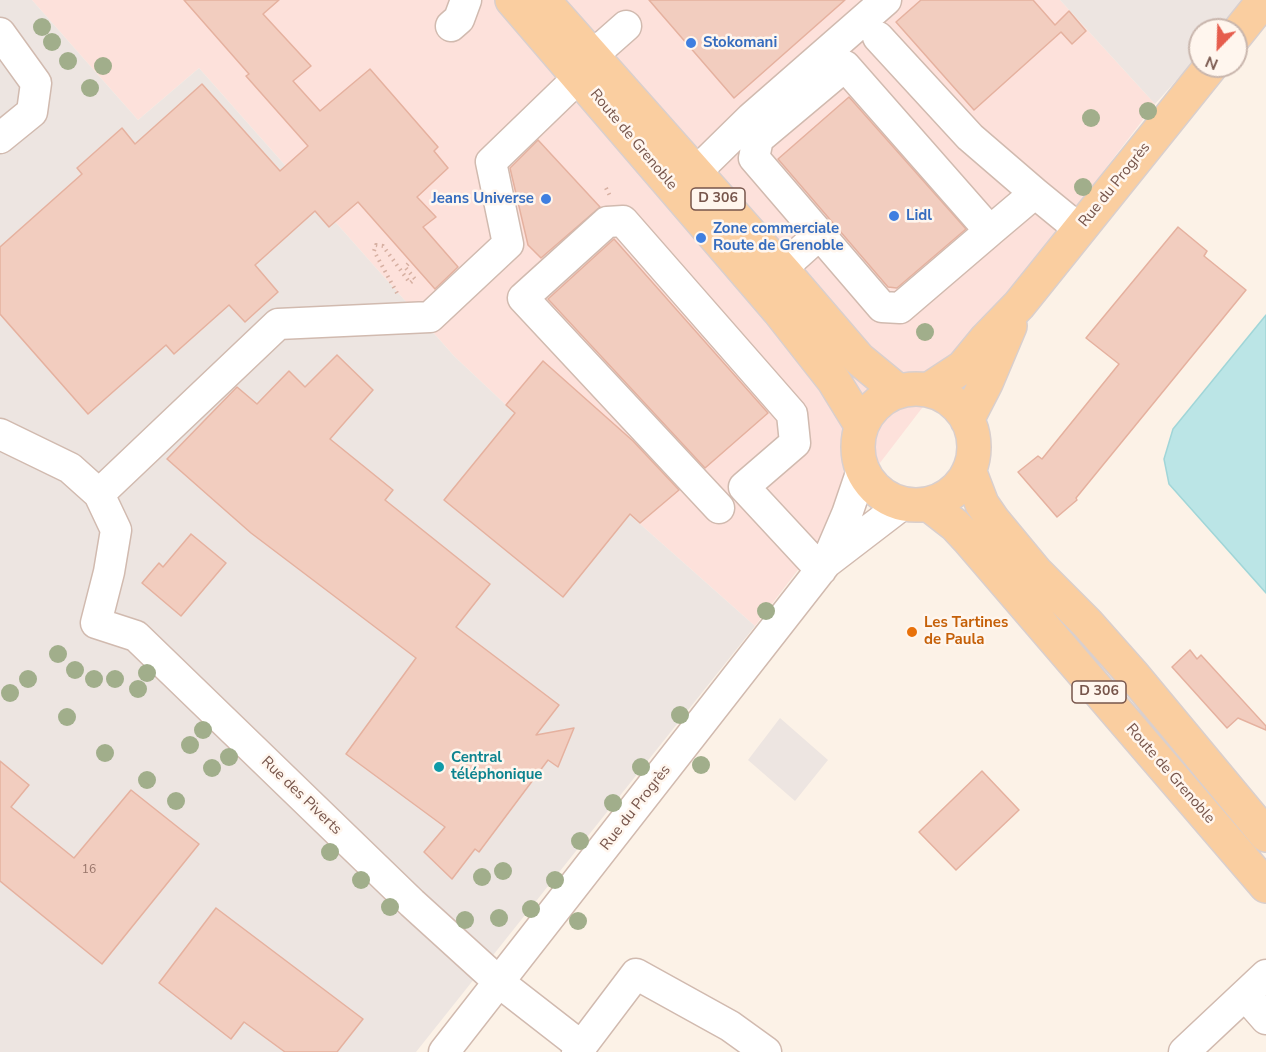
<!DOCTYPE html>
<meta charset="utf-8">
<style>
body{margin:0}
#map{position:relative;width:1266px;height:1052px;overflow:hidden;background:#fcf2e7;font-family:"Nunito Sans",sans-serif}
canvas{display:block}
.north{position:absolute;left:1188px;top:18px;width:60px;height:60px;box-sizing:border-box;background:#fff6ee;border:2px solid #c9b6ad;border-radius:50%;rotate:203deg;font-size:16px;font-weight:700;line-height:24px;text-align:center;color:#77554b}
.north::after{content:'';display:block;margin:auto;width:21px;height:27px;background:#e65d4d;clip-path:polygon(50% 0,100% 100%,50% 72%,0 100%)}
</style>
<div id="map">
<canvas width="1266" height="1052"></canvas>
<div class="north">N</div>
</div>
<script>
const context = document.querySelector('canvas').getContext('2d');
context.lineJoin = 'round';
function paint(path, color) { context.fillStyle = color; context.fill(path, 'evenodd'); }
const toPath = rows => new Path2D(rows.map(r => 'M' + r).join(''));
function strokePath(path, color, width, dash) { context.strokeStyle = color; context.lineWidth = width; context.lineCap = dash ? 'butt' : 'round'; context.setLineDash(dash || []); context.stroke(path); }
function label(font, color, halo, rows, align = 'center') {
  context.font = font + ' "Nunito Sans",sans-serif'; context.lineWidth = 5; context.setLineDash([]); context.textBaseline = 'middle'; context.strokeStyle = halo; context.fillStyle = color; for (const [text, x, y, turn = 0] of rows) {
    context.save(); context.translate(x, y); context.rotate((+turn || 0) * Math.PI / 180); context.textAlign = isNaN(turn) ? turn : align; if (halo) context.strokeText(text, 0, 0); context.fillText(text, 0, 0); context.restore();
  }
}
const commercial = toPath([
 [32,0,1060,0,1155,104,755,626,506,405,454,356,199,68,138,120]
]);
const industrial = toPath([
 [0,0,32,0,138,120,199,68,454,356,506,405,755,626,416,1052,0,1052],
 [1060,0,1249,0,1222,30,1200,30,1200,54,1155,104],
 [780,718,828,760,795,801,748,760]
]);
const water = toPath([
 [1266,315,1266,593,1169,484,1164,459,1173,429,1266,315]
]);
const building = toPath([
 [184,0,279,0,263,14,311,66,293,81,320,111,370,69,438,147,434,151,448,168,417,197,436,217,423,227,458,267,435,289,358,202,329,227,315,211,255,265,278,292,245,322,229,305,174,354,166,345,88,414,0,314,0,247,82,174,77,168,122,128,135,144,202,84,280,171,308,146,246,76,249,74,184,0],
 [649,0,845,0,734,98,649,0],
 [921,0,1033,0,1055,25,1069,11,1086,31,1072,44,1061,32,974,110,896,22,921,0],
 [849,97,966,229,897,288,888,287,778,159,849,97],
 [538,140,600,207,541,258,528,245,510,168,538,140],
 [1178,227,1207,251,1204,256,1246,290,1076,498,1077,500,1057,517,1018,472,1038,456,1042,459,1119,364,1086,338,1178,227],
 [614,239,768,413,705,468,548,299,614,239],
 [337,355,373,390,330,439,393,490,385,500,490,584,456,627,559,705,536,735,574,728,558,767,548,760,479,852,475,849,452,879,424,852,445,827,346,754,416,658,251,533,167,459,237,387,257,404,289,371,305,387,337,355],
 [543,361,633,441,679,490,640,523,630,514,563,597,444,500,515,413,506,405,543,361],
 [191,534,226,563,181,616,142,583,159,563,163,567,191,534],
 [1190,650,1197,659,1201,655,1266,726,1266,730,1238,718,1227,728,1172,667,1190,650],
 [0,761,29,785,11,807,74,858,131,790,199,844,102,964,0,881,0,761],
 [982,771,1019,810,956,870,919,832,982,771],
 [216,908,363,1019,337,1052,285,1052,244,1022,231,1039,159,983,216,908]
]);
const path = toPath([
 [606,188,610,196],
 [397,293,374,251,376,245,383,246,410,283,415,279,405,267,410,262]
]);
const minor = toPath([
 [451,26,459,19,466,0],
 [0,33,36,83,32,112,0,138],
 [878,37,970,137,1035,193],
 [592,56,626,26],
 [579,77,491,162,508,244,430,317,278,324,99,494,116,530,109,572,96,623,136,636,412,903,500,983,581,1046],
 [695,173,751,118,886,0],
 [990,231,900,308,882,307,754,158,758,139,845,66,990,231,1035,193,1079,229],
 [781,269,820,234],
 [0,434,70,468,99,494],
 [719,508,523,298,607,222,623,221,792,414,795,443,744,487,821,570],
 [826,563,903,504],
 [1245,995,1266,1019],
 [444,1052,826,563,847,514,862,470],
 [577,1052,636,974,730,1026,766,1052],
 [1184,1052,1266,975]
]);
const major = toPath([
 [512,0,779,311,834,381,861,425],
 [543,0,786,274,859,359,898,391],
 [1236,35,1264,0],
 '858 447a58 58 0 1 1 116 0a58 58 0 1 1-116 0Z',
 [928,390,963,367,986,339,1019,305,1211,66],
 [967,420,986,383,1010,326],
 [969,470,982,504,993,520,1036,572,1087,623,1134,676,1266,835],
 [928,504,955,525,969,540,1266,886]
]);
const trees = [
 [42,27],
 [52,42],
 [68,61],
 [103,66],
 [90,88],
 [1148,111],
 [1091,118],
 [1083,187],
 [925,332],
 [766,611],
 [58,654],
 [75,670],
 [147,673],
 [28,679],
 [94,679],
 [115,679],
 [138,689],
 [10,693],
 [680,715],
 [67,717],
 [203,730],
 [190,745],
 [105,753],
 [229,757],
 [701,765],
 [641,767],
 [212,768],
 [147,780],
 [176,801],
 [613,803],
 [580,841],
 [330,852],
 [503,871],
 [482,877],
 [361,880],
 [555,880],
 [390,907],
 [531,909],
 [499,918],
 [465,920],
 [578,921]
];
const markers = [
 [691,43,6,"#3f7fe0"],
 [546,199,6,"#3f7fe0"],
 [894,216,6,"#3f7fe0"],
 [701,238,6,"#3f7fe0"],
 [912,632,6,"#e8710a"],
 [439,767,6,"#0f9aa8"]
];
const numberNames = [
 ["16",89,870]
];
const shields = [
 [718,199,54],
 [1099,692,54]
];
const shieldNames = [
 ["D 306",718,199],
 ["D 306",1099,692]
];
const shopNames = [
 ["Stokomani",703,43],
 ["Jeans Universe",534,199,"right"],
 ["Lidl",906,216],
 ["Zone commerciale",713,229],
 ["Route de Grenoble",713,246]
];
const streetNames = [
 ["Route de Grenoble",633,140,50],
 ["Rue du Progrès",1115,185,-51],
 ["Route de Grenoble",1170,774,49],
 ["Rue des Piverts",301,796,44],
 ["Rue du Progrès",636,808,-52]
];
const foodNames = [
 ["Les Tartines",924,623],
 ["de Paula",924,640]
];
const cultureNames = [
 ["Central",451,758],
 ["téléphonique",451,775]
];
paint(commercial, '#fde1db');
paint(industrial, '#ede5e1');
paint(water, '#bbe5e6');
strokePath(water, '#a1d6d8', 1.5);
paint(building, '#f2cdbf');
strokePath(building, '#e5b19f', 1.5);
strokePath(minor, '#d1baaf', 33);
strokePath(major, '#d9cfcd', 36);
strokePath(path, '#d7b0a2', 4, [1.5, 4.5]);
strokePath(minor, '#fff', 30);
strokePath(major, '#facea0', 33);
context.fillStyle = '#a1ae8b';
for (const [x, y] of trees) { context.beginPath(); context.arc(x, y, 9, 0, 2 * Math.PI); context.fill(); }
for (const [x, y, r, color] of markers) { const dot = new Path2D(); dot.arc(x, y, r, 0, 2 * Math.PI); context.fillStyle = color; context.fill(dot); strokePath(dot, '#fff6ee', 2); }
label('12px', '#967368', null, numberNames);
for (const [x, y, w] of shields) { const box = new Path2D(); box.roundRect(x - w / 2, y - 11, w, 22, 4.5); context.fillStyle = '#fff6ee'; context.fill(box); strokePath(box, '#77554b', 1.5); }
label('bold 14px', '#77554b', null, shieldNames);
label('bold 15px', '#366cbe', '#fff6ee', shopNames, 'left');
label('15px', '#77554b', '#fff6ee', streetNames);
label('bold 15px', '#c56008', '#fff6ee', foodNames, 'left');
label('bold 15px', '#0d838f', '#fff6ee', cultureNames, 'left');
</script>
